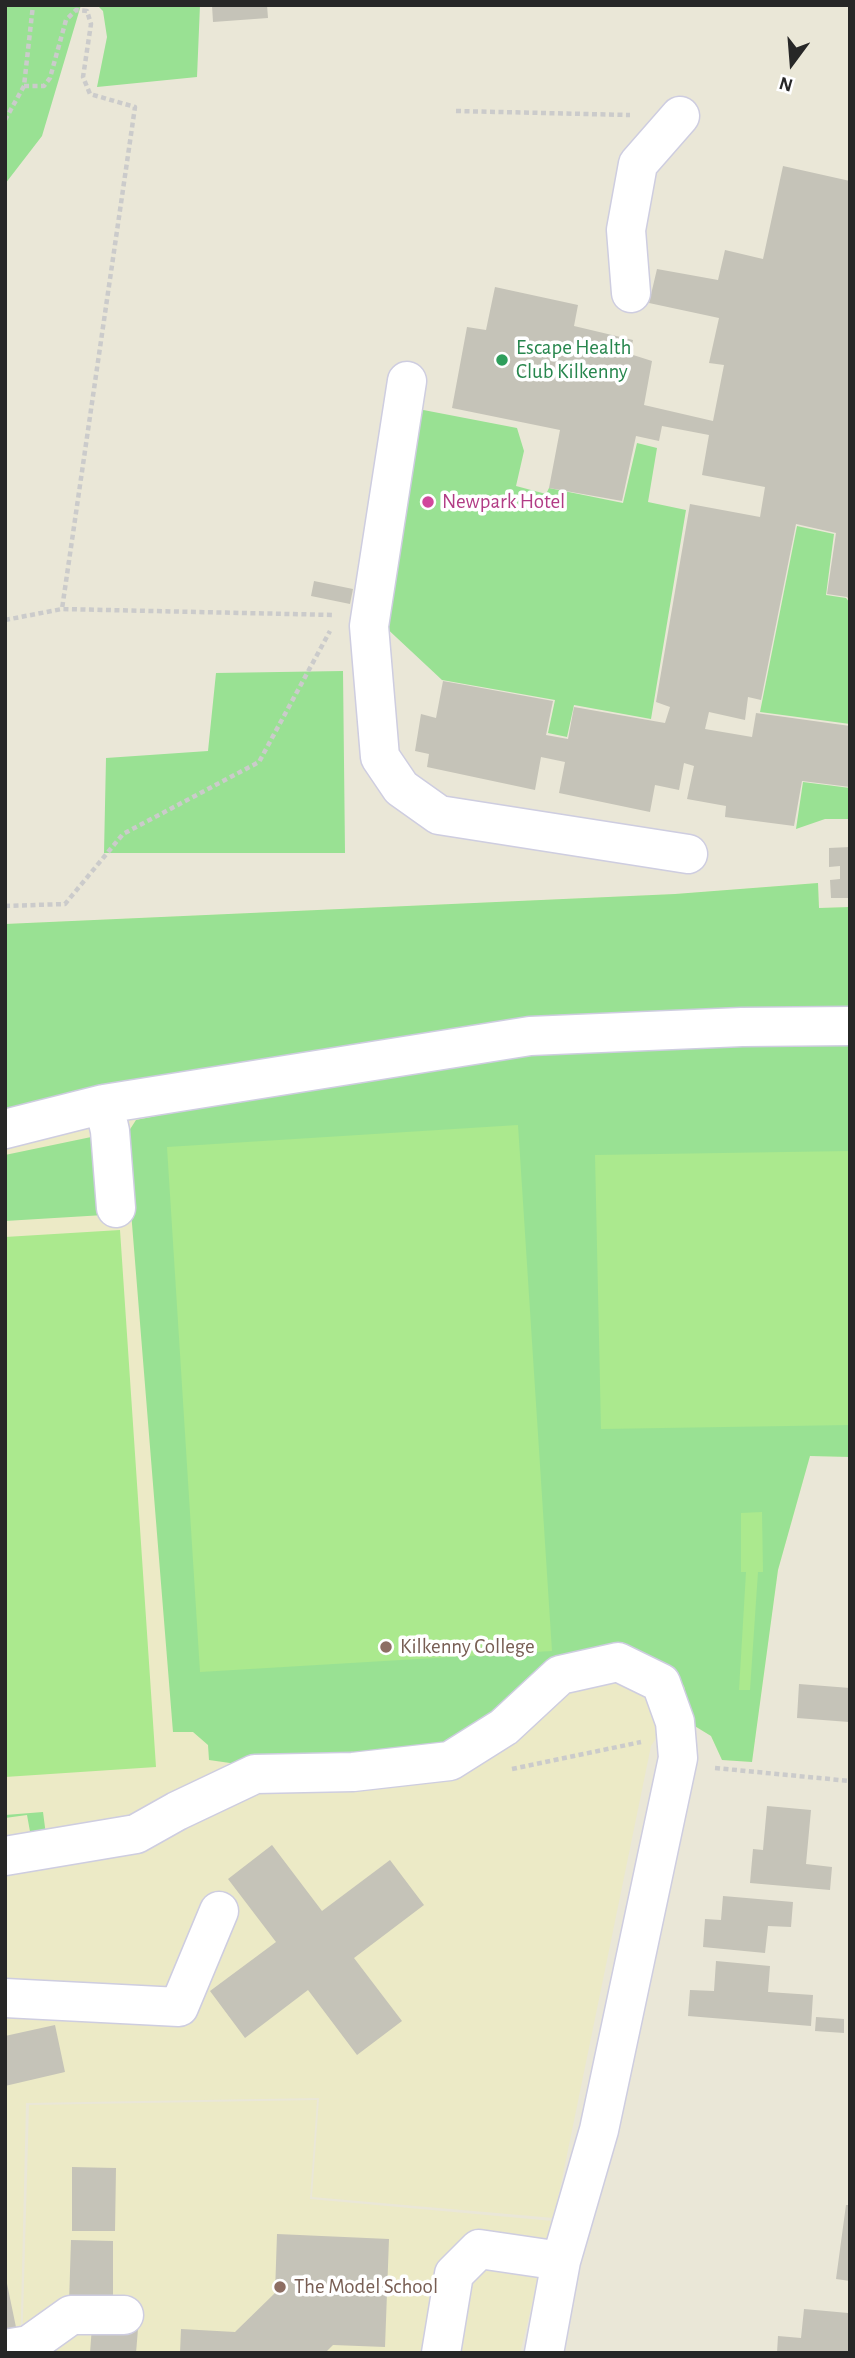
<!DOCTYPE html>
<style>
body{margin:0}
#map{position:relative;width:855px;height:2358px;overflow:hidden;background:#eae7d7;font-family:"Alegreya Sans",sans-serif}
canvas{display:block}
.frame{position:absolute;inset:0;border:7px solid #272727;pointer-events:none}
.north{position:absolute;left:757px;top:28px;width:70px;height:70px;-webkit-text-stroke:5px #fff;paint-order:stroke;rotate:196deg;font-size:19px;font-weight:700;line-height:28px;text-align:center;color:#272727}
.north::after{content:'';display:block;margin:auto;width:24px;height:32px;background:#272727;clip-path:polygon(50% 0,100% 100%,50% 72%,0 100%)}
</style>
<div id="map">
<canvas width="855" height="2358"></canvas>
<div class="frame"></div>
<div class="north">N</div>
</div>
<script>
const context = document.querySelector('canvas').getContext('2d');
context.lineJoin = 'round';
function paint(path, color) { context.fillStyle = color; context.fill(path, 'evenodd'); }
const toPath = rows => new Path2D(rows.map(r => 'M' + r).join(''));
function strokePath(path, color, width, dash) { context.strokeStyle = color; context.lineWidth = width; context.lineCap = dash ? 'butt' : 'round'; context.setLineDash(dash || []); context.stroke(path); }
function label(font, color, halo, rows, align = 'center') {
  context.font = font + ' "Alegreya Sans",sans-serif'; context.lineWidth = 7; context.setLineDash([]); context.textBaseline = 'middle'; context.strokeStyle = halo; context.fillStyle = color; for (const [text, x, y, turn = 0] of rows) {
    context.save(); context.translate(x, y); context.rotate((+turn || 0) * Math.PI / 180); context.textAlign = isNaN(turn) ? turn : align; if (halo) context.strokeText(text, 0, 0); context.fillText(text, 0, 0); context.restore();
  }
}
const education = toPath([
 [818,883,819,908,850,907,850,1457,810,1456,778,1570,752,1762,722,1760,711,1736,693,1725,662,1729,651,1746,554,2218,312,2197,319,2098,26,2103,20,2353,5,2353,5,924,675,894],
 [317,2100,310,2199,553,2221,520,2353,22,2353,29,2105]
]);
const green = toPath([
 [5,5,81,5,42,136,5,184],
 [97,5,200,5,197,77,97,87,107,37,103,11],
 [413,408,517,428,524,451,516,486,546,494,549,488,623,503,637,443,657,448,648,502,686,510,651,719,574,705,567,737,548,733,555,700,442,680,381,623],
 [797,526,834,534,826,595,846,598,850,603,850,724,760,712],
 [343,671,345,853,104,853,106,758,208,751,216,673],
 [803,782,850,788,850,819,825,819,796,829],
 [818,883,819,908,850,907,850,1017,527,1026,5,1122,5,924,675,894],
 [850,1040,850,1457,810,1456,778,1570,752,1762,722,1760,711,1736,693,1725,684,1686,656,1662,609,1648,441,1752,237,1764,209,1760,208,1745,193,1732,173,1732,125,1137,136,1120,355,1076,529,1045],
 [96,1136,104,1215,5,1221,5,1155],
 [43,1812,46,1835,31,1837,27,1815,5,1818,5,1815]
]);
const pitch = toPath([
 [518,1125,552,1651,200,1672,167,1147],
 [850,1151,850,1425,601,1429,595,1155],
 [120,1230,156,1767,5,1777,5,1237],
 [762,1512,763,1572,758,1572,750,1690,739,1690,746,1572,741,1572,741,1513]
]);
const building = toPath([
 [212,5,267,5,268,18,213,22],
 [783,166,850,181,850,601,847,597,827,594,836,533,796,524,761,700,748,697,745,720,709,712,705,729,752,737,756,713,850,726,850,787,802,781,794,826,725,817,726,806,687,799,694,766,684,763,679,790,655,785,650,812,559,793,565,762,541,757,535,790,427,767,429,754,415,751,421,714,436,718,443,681,553,701,546,735,568,739,574,707,665,723,670,707,656,702,690,504,760,517,765,487,702,475,709,435,662,426,659,441,636,436,622,501,549,488,560,430,452,408,467,327,486,330,495,287,578,305,574,326,633,340,630,354,652,361,644,405,713,421,724,365,709,363,719,318,649,303,657,269,718,280,725,250,763,259],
 [314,581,353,589,350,604,311,596],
 [850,847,850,898,831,898,830,880,840,879,840,866,829,867,829,848],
 [799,1684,850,1688,849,1722,797,1718],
 [767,1806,811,1810,806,1864,832,1867,830,1890,750,1883,753,1849,763,1850],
 [272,1845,322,1911,390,1860,424,1905,354,1958,402,2021,357,2055,308,1990,245,2038,210,1991,276,1942,228,1879],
 [723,1896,793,1902,791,1927,768,1926,765,1953,703,1947,705,1919,721,1920],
 [716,1961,770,1966,768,1992,813,1995,811,2026,688,2016,690,1990,714,1991],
 [816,2017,844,2019,844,2033,815,2031],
 [55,2025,65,2072,5,2086,5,2036],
 [72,2167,116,2168,115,2231,72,2231],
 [846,2205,850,2205,850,2281,836,2279],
 [277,2234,389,2239,385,2347,333,2345,325,2353,180,2353,181,2329,235,2332,275,2293],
 [71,2240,113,2241,113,2304,69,2303],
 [5,2274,17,2332,5,2334],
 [804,2309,848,2313,850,2353,777,2353,778,2336,801,2338],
 [92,2326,138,2329,136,2353,90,2353]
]);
const path = toPath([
 [24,86,44,86,50,78,66,20,76,10,87,11,91,24,83,77,90,94,135,107,62,609],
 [456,111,630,115],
 [5,120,24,86,33,5],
 [5,620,62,609,335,615],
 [5,906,65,904,123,834,259,762,330,631],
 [715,1768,850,1781],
 [512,1769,641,1742]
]);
const minor = toPath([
 [631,293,626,230,638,164,680,116],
 [407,381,369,626,380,757,401,788,439,815,688,854],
 [104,1104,110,1131,116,1208],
 [5,1129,104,1104,530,1036,742,1027,850,1026],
 [5,1856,136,1834,177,1811,255,1774,353,1772,450,1761,504,1727,560,1675,618,1662,661,1683,675,1722,678,1758,599,2130,561,2261,544,2353],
 [5,1998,179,2007,219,1911],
 [5,2349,29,2345,71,2315,124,2315],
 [441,2353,454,2274,479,2249,561,2261]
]);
const markers = [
 [502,360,7,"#2e9e5b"],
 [428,502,7,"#d1479c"],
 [386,1647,7,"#8d6e63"],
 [280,2287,7,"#8d6e63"]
];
const leisureNames = [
 ["Escape Health",516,348],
 ["Club Kilkenny",516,372]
];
const hotelNames = [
 ["Newpark Hotel",442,502]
];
const educationNames = [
 ["Kilkenny College",400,1647],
 ["The Model School",294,2287]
];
paint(education, '#eceac6');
paint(green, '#99e193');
paint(pitch, '#abe98e');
paint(building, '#c5c3b8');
strokePath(minor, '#cecde0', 41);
strokePath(path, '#cbcbcb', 4.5, [5, 3.5]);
strokePath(minor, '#fff', 38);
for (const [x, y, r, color] of markers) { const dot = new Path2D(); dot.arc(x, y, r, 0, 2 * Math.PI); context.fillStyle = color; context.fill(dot); strokePath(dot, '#fff', 2.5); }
label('21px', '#27864d', '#fff', leisureNames, 'left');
label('21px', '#b23c85', '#fff', hotelNames, 'left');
label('21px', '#785e54', '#fff', educationNames, 'left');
</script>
